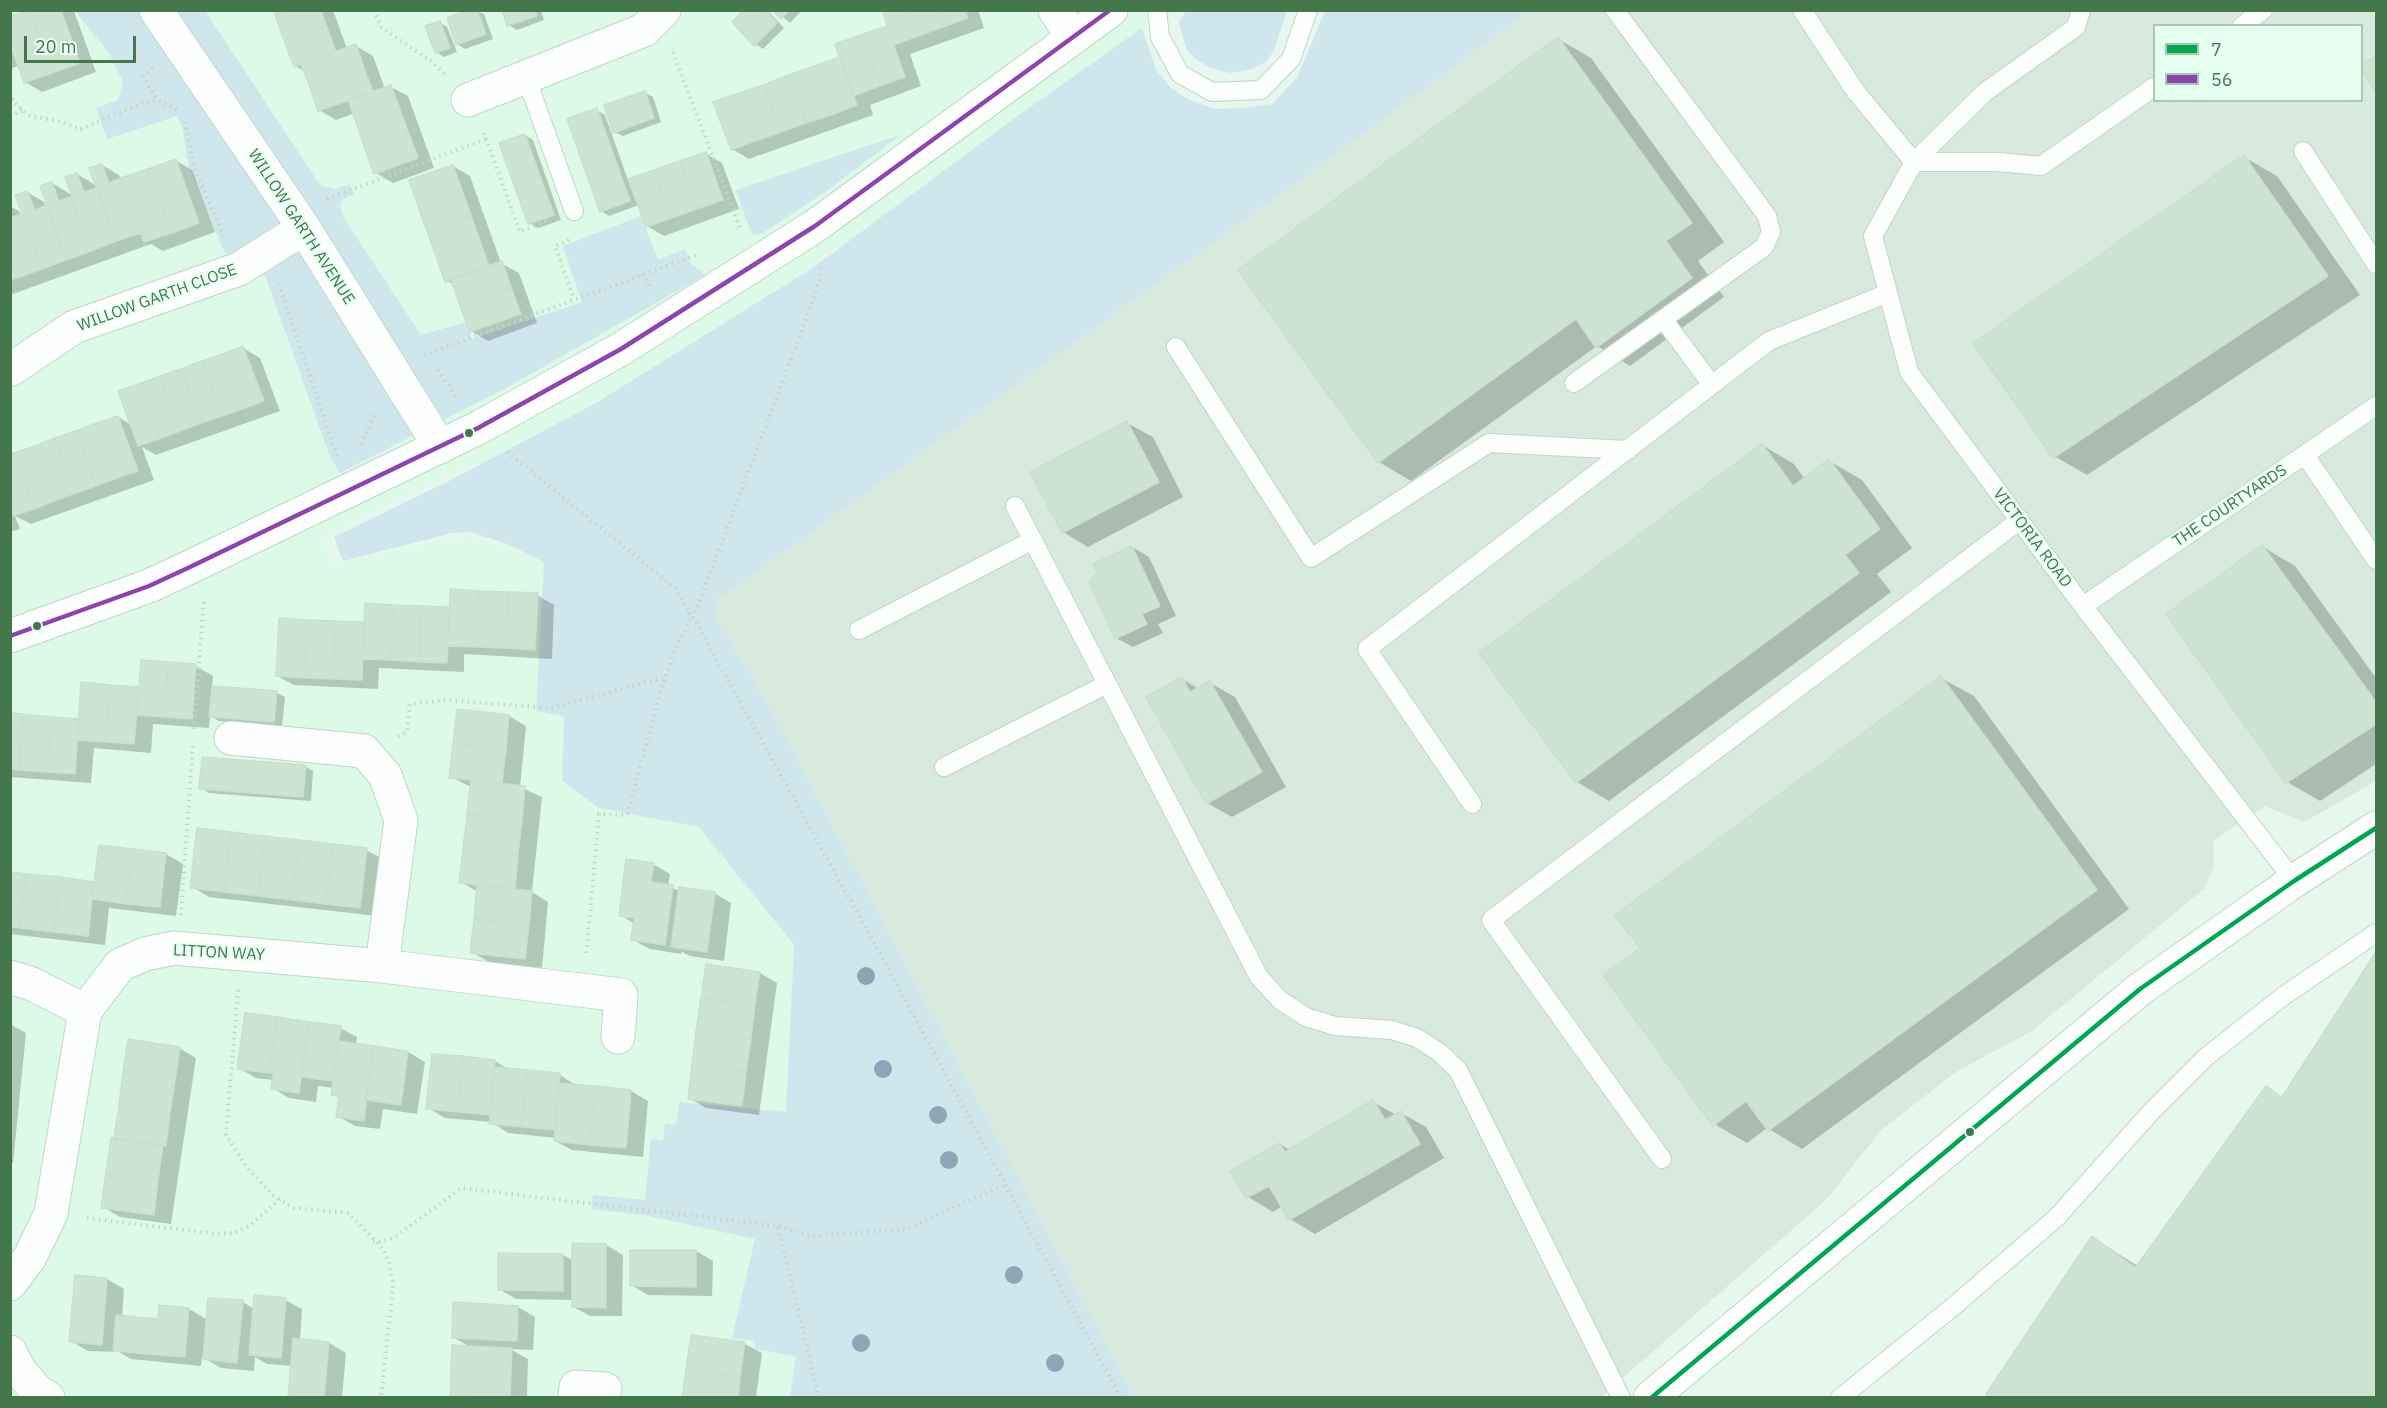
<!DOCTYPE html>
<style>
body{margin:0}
#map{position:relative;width:2387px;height:1408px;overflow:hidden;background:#e6f7ed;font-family:"IBM Plex Sans",sans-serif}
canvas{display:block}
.frame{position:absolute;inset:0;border:12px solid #45774d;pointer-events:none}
.legend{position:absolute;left:2153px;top:24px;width:210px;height:78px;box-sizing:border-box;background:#e7fff1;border:2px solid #a6c9af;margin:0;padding:8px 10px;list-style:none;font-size:18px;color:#45774d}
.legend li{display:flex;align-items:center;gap:12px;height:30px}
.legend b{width:30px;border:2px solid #a6c9af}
.scale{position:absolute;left:24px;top:36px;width:112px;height:27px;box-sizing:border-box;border:3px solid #45774d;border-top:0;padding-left:8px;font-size:18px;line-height:21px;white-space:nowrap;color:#45774d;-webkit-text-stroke:4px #e7fff1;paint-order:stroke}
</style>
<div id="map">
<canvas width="2387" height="1408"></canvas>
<div class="frame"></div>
<ul class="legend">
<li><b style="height:8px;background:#00a651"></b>7</li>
<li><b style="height:8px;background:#8e44ad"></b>56</li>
</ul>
<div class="scale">20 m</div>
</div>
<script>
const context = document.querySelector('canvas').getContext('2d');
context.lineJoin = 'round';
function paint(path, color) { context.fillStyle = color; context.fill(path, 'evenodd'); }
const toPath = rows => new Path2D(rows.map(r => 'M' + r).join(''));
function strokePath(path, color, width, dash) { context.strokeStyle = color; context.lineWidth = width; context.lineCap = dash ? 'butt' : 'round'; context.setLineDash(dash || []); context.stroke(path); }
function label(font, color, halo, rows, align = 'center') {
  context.font = font + ' "IBM Plex Sans",sans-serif'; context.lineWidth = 4.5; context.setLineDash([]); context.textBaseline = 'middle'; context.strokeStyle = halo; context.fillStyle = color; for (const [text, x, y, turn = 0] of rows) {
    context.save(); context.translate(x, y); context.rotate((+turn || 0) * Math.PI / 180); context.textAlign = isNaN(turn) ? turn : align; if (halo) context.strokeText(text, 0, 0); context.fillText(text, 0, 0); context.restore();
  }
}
const residential = toPath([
 [10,11,1185,11,1142,28,971,157,598,411,409,494,323,538,333,564,467,535,545,562,536,710,564,716,562,781,599,808,699,827,794,945,786,1112,679,1102,676,1126,664,1141,651,1139,645,1215,755,1239,732,1337,756,1341,756,1349,796,1356,790,1397,11,1397]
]);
const industrial = toPath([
 [1530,11,2376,11,2376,781,2304,822,2265,806,2213,841,2214,867,2205,888,2032,1031,1956,1072,1881,1130,1826,1200,1601,1397,1134,1397,766,700,716,618,715,602,1309,174],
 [2154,26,2362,26,2362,100,2154,100]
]);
const green = toPath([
 [1187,10,1287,10,1287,11,1274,50,1267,61,1252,69,1230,73,1211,68,1196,59,1186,48,1179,22],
 [75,11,205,11,320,185,335,189,350,184,354,194,343,199,340,206,343,217,421,335,466,322,472,339,582,302,563,246,641,216,658,260,685,249,690,263,705,275,508,387,340,473,330,457,265,275,239,269,223,249,189,167,182,126,177,116,107,139,96,108,118,100,123,82,109,53],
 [1325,11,1530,11,1309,174,715,602,716,618,766,700,1134,1397,790,1397,796,1356,755,1349,755,1341,732,1338,755,1239,644,1215,592,1209,592,1203,593,1195,645,1200,651,1139,663,1141,665,1124,676,1125,679,1102,786,1112,794,945,699,827,599,808,562,781,564,716,536,711,544,562,507,544,470,532,452,533,343,561,334,537,449,481,596,403,814,267,1012,120,1142,28,1156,70,1171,88,1189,100,1216,109,1242,108,1272,104,1297,78],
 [900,135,827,191,763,233,752,235,736,190]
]);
const shadow = toPath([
 [10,10,13,17,31,10,74,11,96,72,42,92,25,82,20,65,10,69],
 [275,10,333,10,347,49,356,46,373,56,385,89,391,87,408,96,434,168,393,183,376,173,355,113,336,120,319,110,306,72,295,66],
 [473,10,484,14,493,39,465,49,457,44],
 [503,10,541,10,544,20,517,30,509,25],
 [746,10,767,10,784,28,763,49,755,44],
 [775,10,802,10,790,23],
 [883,10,978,10,984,28,910,54,921,86,870,105,873,115,749,159,732,149,842,58,837,45,889,26],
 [439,22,447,27,457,52,444,57,436,52],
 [1558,39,1591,58,1724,242,1698,261,1724,297,1630,366,1597,346,1411,481,1379,462],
 [645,93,653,97,661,122,623,136,614,132],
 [597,110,605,115,628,180,705,153,722,163,739,209,664,236,647,226,639,205,609,216,601,211],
 [525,135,533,140,561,220,538,228,529,223],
 [2244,157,2277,176,2360,295,2087,475,2054,456],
 [175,160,192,170,215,232,163,251,151,244,10,295,10,206,19,211,21,216,24,215,27,192,44,202,46,207,52,183,72,195,77,174,97,186,102,165,119,175,121,180],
 [453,166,470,176,501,263,519,273,537,323,488,341,471,331,454,285,446,280],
 [243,348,260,358,280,411,156,455,142,447,154,480,31,524,15,516,20,529,10,532,10,456,118,417,132,425],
 [1127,423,1153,437,1183,497,1088,547,1063,532],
 [1762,445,1794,464,1805,479,1829,461,1862,480,1912,548,1877,574,1891,592,1609,801,1577,782],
 [1132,547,1149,557,1176,616,1158,624,1163,633,1133,647,1116,638],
 [2263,547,2295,566,2376,678,2376,764,2320,801,2287,782],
 [537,595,554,605,552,659,464,654,464,672,379,668,378,689,294,685,277,676,366,624],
 [142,661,196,666,213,676,212,688,277,693,285,697,282,726,219,721,210,716,209,728,153,724,151,753,94,748,91,783,10,777,10,714,80,720,83,684,140,689],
 [1941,678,1974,696,2129,909,1802,1149,1767,1128,1747,1143,1714,1124,1643,949],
 [1182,679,1199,689,1210,683,1235,697,1286,787,1232,817,1207,803],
 [458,711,509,716,526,726,520,787,542,797,532,892,548,902,542,968,489,962,472,952,478,892,461,882,471,787,451,777],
 [305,766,313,771,311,801,209,793,201,788],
 [366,850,383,859,377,916,209,897,192,887],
 [166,854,183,864,176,916,109,908,105,945,10,934,10,873,95,883],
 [653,864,670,874,668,886,680,891,714,893,731,903,724,961,690,956,682,952,681,954,650,949,633,940,635,924,620,915],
 [2376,955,2376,1398,1992,1398,2093,1238,2138,1266,2284,1098],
 [760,973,777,983,759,1115,706,1108,689,1098],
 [10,1024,26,1033,13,1163,10,1163],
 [340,1028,357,1037,356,1045,408,1052,425,1062,417,1114,383,1109,380,1129,355,1126,338,1116,340,1099,333,1094,334,1088,318,1086,316,1102,289,1098,272,1088,273,1080,256,1078,239,1068],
 [179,1048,196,1058,171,1224,120,1217,103,1207,115,1140],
 [495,1061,510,1070,560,1075,577,1086,631,1091,648,1101,643,1157,572,1150,555,1141,556,1138,508,1133,491,1122,445,1118,428,1108],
 [1373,1102,1396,1115,1401,1113,1426,1127,1444,1158,1315,1234,1290,1219,1282,1206,1273,1212,1248,1197,1233,1172,1280,1144,1290,1150],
 [606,1245,623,1255,622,1316,590,1316,573,1307,573,1300,516,1299,499,1289,563,1255,574,1261],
 [696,1251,713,1261,712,1296,648,1295,631,1285],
 [76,1276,107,1279,124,1289,122,1317,160,1321,189,1309,208,1320,243,1302,254,1309,285,1300,302,1309,300,1340,329,1343,346,1353,342,1398,289,1398,292,1366,267,1364,255,1357,254,1371,221,1368,202,1357,201,1366,131,1359,119,1352,88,1351,71,1341],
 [455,1304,518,1307,535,1317,533,1350,510,1349,528,1359,527,1398,455,1398,451,1395,472,1348,453,1337],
 [692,1337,745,1344,762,1353,756,1398,684,1398]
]);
const building = toPath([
 [30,10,52,73,24,83,10,44,10,16,30,10],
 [30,10,61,10,80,63,52,73,30,10],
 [286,10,321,10,326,25,284,40,275,14,286,10],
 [468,10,477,10,486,34,456,45,447,18,468,10],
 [502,10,535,10,537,16,507,26,502,10],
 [744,10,765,10,777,23,754,46,732,22,744,10],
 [773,10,790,10,781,19,773,10],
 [882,10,909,10,918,36,894,45,882,10],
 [909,10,937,10,943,27,918,36,909,10],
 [937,10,965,10,968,18,943,27,937,10],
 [440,21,450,48,435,53,425,26,440,21],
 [326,25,336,52,294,67,284,40,326,25],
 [887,26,905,77,880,86,861,35,887,26],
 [861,35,880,86,853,96,835,44,861,35],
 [1558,37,1692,223,1666,241,1692,278,1596,348,1576,319,1378,463,1238,270,1558,37],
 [356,44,364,68,310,87,301,64,356,44],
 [2376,56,2376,93,2362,71,2362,65,2376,56],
 [840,57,857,105,831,115,815,66,840,57],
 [815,66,831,115,806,123,789,75,815,66],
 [364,68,373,92,318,111,310,87,364,68],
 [789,75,806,123,781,132,764,85,789,75],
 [391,85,400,109,357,125,348,100,391,85],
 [764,85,781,132,755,141,739,93,764,85],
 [645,91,654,118,613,133,604,105,645,91],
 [739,93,755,141,731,150,713,102,739,93],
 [597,108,630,201,600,212,567,119,597,108],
 [400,109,409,134,365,149,357,125,400,109],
 [409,134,418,158,374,174,365,149,409,134],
 [525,134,554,215,528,224,499,143,525,134],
 [706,152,723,200,697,209,680,161,706,152],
 [2244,155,2328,276,2053,458,1973,343,2244,155],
 [176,159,199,223,172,233,148,169,176,159],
 [680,161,697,209,671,218,654,170,680,161],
 [102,164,109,183,121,178,141,233,116,241,89,168,102,164],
 [453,165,462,190,418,206,409,180,453,165],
 [148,169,172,233,144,242,121,178,148,169],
 [654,170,671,218,646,227,628,179,654,170],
 [77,173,84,192,96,188,116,241,91,251,65,177,77,173],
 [52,182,59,201,71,197,91,251,66,260,40,186,52,182],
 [462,190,471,215,427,231,418,206,462,190],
 [27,191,35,210,47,205,66,260,42,269,15,195,27,191],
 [22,214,42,269,17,278,10,260,10,218,22,214],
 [471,215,480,241,436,256,427,231,471,215],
 [480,241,489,266,445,282,436,256,480,241],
 [10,260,17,278,10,280,10,260],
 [502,261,511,287,460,306,451,279,502,261],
 [511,287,521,314,470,332,460,306,511,287],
 [243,346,264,401,242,409,223,354,243,346],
 [223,354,242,409,222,416,202,361,223,354],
 [202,361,222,416,201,423,181,369,202,361],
 [181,369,201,423,180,431,160,376,181,369],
 [160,376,180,431,159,439,139,384,160,376],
 [139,384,159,439,138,446,118,391,139,384],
 [118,416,138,471,117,478,97,423,118,416],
 [1127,421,1159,482,1062,533,1030,472,1127,421],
 [97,423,117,478,96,486,76,431,97,423],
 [76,431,96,486,76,493,55,438,76,431],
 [55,438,76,493,54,501,35,446,55,438],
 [1762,444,1793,486,1829,459,1880,529,1845,555,1859,573,1576,783,1479,653,1762,444],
 [35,446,54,501,34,509,14,453,35,446],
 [14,453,34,509,13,516,10,455,14,453],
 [2262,545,2376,702,2376,724,2286,783,2166,614,2262,545],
 [1132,546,1160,606,1142,614,1147,624,1115,639,1089,581,1097,573,1093,564,1132,546],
 [450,589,479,591,477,647,448,646,450,589],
 [479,591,508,592,506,648,477,647,479,591],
 [508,592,538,593,535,650,506,648,508,592],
 [365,603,393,605,391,660,362,659,365,603],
 [393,605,421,606,419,662,391,660,393,605],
 [421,606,450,607,447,663,419,662,421,606],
 [279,618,307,620,304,678,276,676,279,618],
 [307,620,336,621,333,679,304,678,307,620],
 [336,621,364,622,362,680,333,679,336,621],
 [141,660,168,662,165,717,137,715,141,660],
 [168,662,196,664,192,719,165,717,168,662],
 [1941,676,2097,890,1768,1131,1746,1101,1713,1126,1603,975,1640,948,1615,915,1941,676],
 [1182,677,1190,692,1210,681,1262,772,1206,804,1146,697,1182,677],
 [81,682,110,685,106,742,77,740,81,682],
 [110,685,139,687,134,744,106,742,110,685],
 [212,686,277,691,274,722,209,717,212,686],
 [457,709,509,715,506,749,453,743,457,709],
 [10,713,23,714,19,770,10,769,10,713],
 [23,714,51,717,47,772,19,770,23,714],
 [51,717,79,719,75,774,47,772,51,717],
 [453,743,506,749,502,783,449,778,453,743],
 [202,757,306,765,303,797,199,789,202,757],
 [471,780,525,786,522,820,467,814,471,780],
 [467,814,522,820,518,854,463,849,467,814],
 [197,828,231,832,224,892,190,888,197,828],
 [231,832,265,836,258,896,224,892,231,832],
 [265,836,299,840,292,900,258,896,265,836],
 [299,840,333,844,326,904,292,900,299,840],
 [333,844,367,848,360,908,326,904,333,844],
 [99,845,132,849,126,904,92,899,99,845],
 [132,849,166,853,160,907,126,904,132,849],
 [463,849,518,854,515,889,459,883,463,849],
 [626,859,654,863,651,882,673,885,665,945,631,940,634,918,619,916,626,859],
 [10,872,26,874,20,928,10,927,10,872],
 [26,874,60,877,54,932,20,928,26,874],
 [60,877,94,882,88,936,54,932,60,877],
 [477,885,532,891,529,925,474,919,477,885],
 [679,887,715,892,707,952,671,947,679,887],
 [474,919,529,925,525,959,470,953,474,919],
 [2376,952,2376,1398,1990,1398,1986,1394,2092,1236,2135,1268,2266,1086,2282,1097,2376,952],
 [706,964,760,972,755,1005,701,998,706,964],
 [701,998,755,1005,751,1039,696,1031,701,998],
 [245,1013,277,1017,269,1073,237,1069,245,1013],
 [277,1017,309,1022,299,1093,271,1089,273,1073,269,1073,277,1017],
 [309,1022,341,1026,333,1081,301,1077,309,1022],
 [696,1031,751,1039,746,1072,692,1065,696,1031],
 [128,1039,180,1047,175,1080,123,1072,128,1039],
 [339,1041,373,1046,364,1121,336,1117,339,1096,331,1095,339,1041],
 [373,1046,408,1051,401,1105,366,1100,373,1046],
 [432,1054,463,1056,458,1112,426,1109,432,1054],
 [463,1056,495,1060,490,1115,458,1112,463,1056],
 [692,1065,746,1072,742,1106,688,1099,692,1065],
 [495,1067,527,1070,522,1127,489,1124,495,1067],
 [527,1070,560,1073,555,1130,522,1127,527,1070],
 [123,1072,175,1080,170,1113,119,1105,123,1072],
 [559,1083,595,1086,590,1145,554,1141,559,1083],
 [595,1086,631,1090,626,1148,590,1145,595,1086],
 [1373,1100,1385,1120,1401,1111,1420,1144,1289,1220,1269,1186,1246,1198,1230,1171,1280,1143,1285,1152,1373,1100],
 [119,1105,170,1113,166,1146,114,1139,119,1105],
 [111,1138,163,1145,158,1180,106,1173,111,1138],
 [106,1173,158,1180,154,1215,101,1208,106,1173],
 [572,1243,606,1244,606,1308,572,1307,572,1243],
 [630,1250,696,1250,696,1287,630,1286,630,1250],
 [498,1253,563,1254,563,1291,498,1290,498,1253],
 [75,1275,107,1278,102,1345,69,1342,75,1275],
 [254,1295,286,1298,281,1358,249,1355,254,1295],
 [208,1298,243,1300,237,1363,203,1359,208,1298],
 [453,1302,518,1306,517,1341,452,1338,453,1302],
 [159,1305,189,1308,185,1357,113,1351,116,1315,158,1319,159,1305],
 [691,1335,745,1342,740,1377,686,1370,691,1335],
 [293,1338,329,1342,324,1398,288,1398,293,1338],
 [452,1345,512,1348,510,1398,450,1396,452,1345],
 [686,1370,740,1377,738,1398,682,1398,686,1370]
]);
const path = toPath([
 [374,10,381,27,431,61,445,75],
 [673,52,741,231],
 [153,68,143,76,157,100],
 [10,93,14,103,30,116,58,121,81,129,142,103,157,100,178,110],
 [10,116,23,110],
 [185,122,195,170,224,236],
 [484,133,520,232,547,221],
 [327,199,486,139],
 [569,240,555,246,574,299],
 [643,274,650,287],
 [279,284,337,456],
 [424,355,699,254],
 [438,370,458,399],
 [361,444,375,413],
 [507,452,677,590,690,612,689,624,677,645,660,693,627,815,599,814,586,957],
 [690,612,882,957,1121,1398],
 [693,618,803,328,820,279,822,265],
 [194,729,204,599],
 [398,736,407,732,410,704,445,700,551,708,666,677],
 [181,915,193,743],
 [238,990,226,1135,248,1169,274,1196,294,1208,348,1213,384,1250,390,1265,393,1286,381,1398],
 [87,1218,217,1234,233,1233,249,1226,280,1199],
 [779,1226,811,1236,906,1229,1004,1185],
 [373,1241,382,1242,395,1237,461,1188,778,1226,819,1398]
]);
const service = toPath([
 [1157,10,1160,37,1180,74,1212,92,1261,90,1291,59,1308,10],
 [1802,10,1856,92,1914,162],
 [2081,10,2076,27,1985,92,1914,162,1873,236,1909,372,2083,606,2294,881],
 [2242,26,2263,10],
 [526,77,574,211],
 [2303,151,2376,264],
 [1914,162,1998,162,2041,166,2154,87],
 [1663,319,1712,385],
 [1176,347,1311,558,1489,443,1628,450],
 [1574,383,1764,247,1771,232,1767,216,1615,10],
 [2305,455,2376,560],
 [1015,506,1259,977,1280,1000,1306,1017,1335,1026,1392,1030,1417,1038,1439,1052,1458,1070,1621,1398],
 [2083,606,2376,406],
 [859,630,1033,540],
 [944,767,1107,684],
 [1472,804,1367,649,1769,341,1888,293],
 [1662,1159,1491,920,2020,520],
 [1840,1398,1954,1306,2057,1217,2150,1113,2206,1057,2282,997,2376,933]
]);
const minor = toPath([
 [156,10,304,228,440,447],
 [1055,10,1073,38],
 [468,100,644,30,664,10],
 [10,370,74,327,239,269,304,228],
 [10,636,149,586,190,567,478,428,621,349,815,226,1111,10],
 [231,738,364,751,385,775,401,820,382,966],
 [10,977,32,984,85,1011],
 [10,1284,30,1257,51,1213,85,1011,120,965,145,954,174,948,382,966,621,995,618,1037],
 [10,1352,20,1371,37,1391,48,1398],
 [575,1398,576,1387,605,1389],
 [1650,1398,2140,989,2294,881,2376,828]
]);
const bus1 = toPath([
 [1651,1398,2140,989,2294,881,2376,828]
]);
const bus2 = toPath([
 [10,636,149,586,190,567,478,428,621,349,815,226,1110,10]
]);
const trees = [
 [866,976],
 [883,1069],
 [938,1115],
 [949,1160],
 [1014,1275],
 [861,1343],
 [1055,1363]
];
const markers = [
 [469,433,5,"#45774d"],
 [37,626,5,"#45774d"],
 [1970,1132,5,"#45774d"]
];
const streetNames = [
 ["WILLOW GARTH AVENUE",301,227,57],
 ["WILLOW GARTH CLOSE",157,298,-20],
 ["THE COURTYARDS",2230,506,-34],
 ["VICTORIA ROAD",2032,538,53],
 ["LITTON WAY",219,953,3]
];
paint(residential, '#dcfae7');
paint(industrial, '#d7eadd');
paint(green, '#cfe6ed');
paint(shadow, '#0003');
paint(building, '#cde4d3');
strokePath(building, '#c8e0ce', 1.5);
strokePath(service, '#c1d6c6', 20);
strokePath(minor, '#c1d6c6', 35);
strokePath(path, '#c5d6c8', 4, [1.5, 4.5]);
strokePath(service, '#fbfefc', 18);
strokePath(minor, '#fbfefc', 33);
strokePath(bus1, '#00a651', 4.5);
strokePath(bus2, '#8e44ad', 4.5);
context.fillStyle = '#8ba6b7';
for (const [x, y] of trees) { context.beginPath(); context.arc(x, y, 9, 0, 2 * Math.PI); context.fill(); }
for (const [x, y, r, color] of markers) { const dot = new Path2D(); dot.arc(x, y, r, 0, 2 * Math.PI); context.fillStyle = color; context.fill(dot); strokePath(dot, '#e7fff1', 2); }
label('16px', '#45774d', '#e7fff1', streetNames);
</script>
